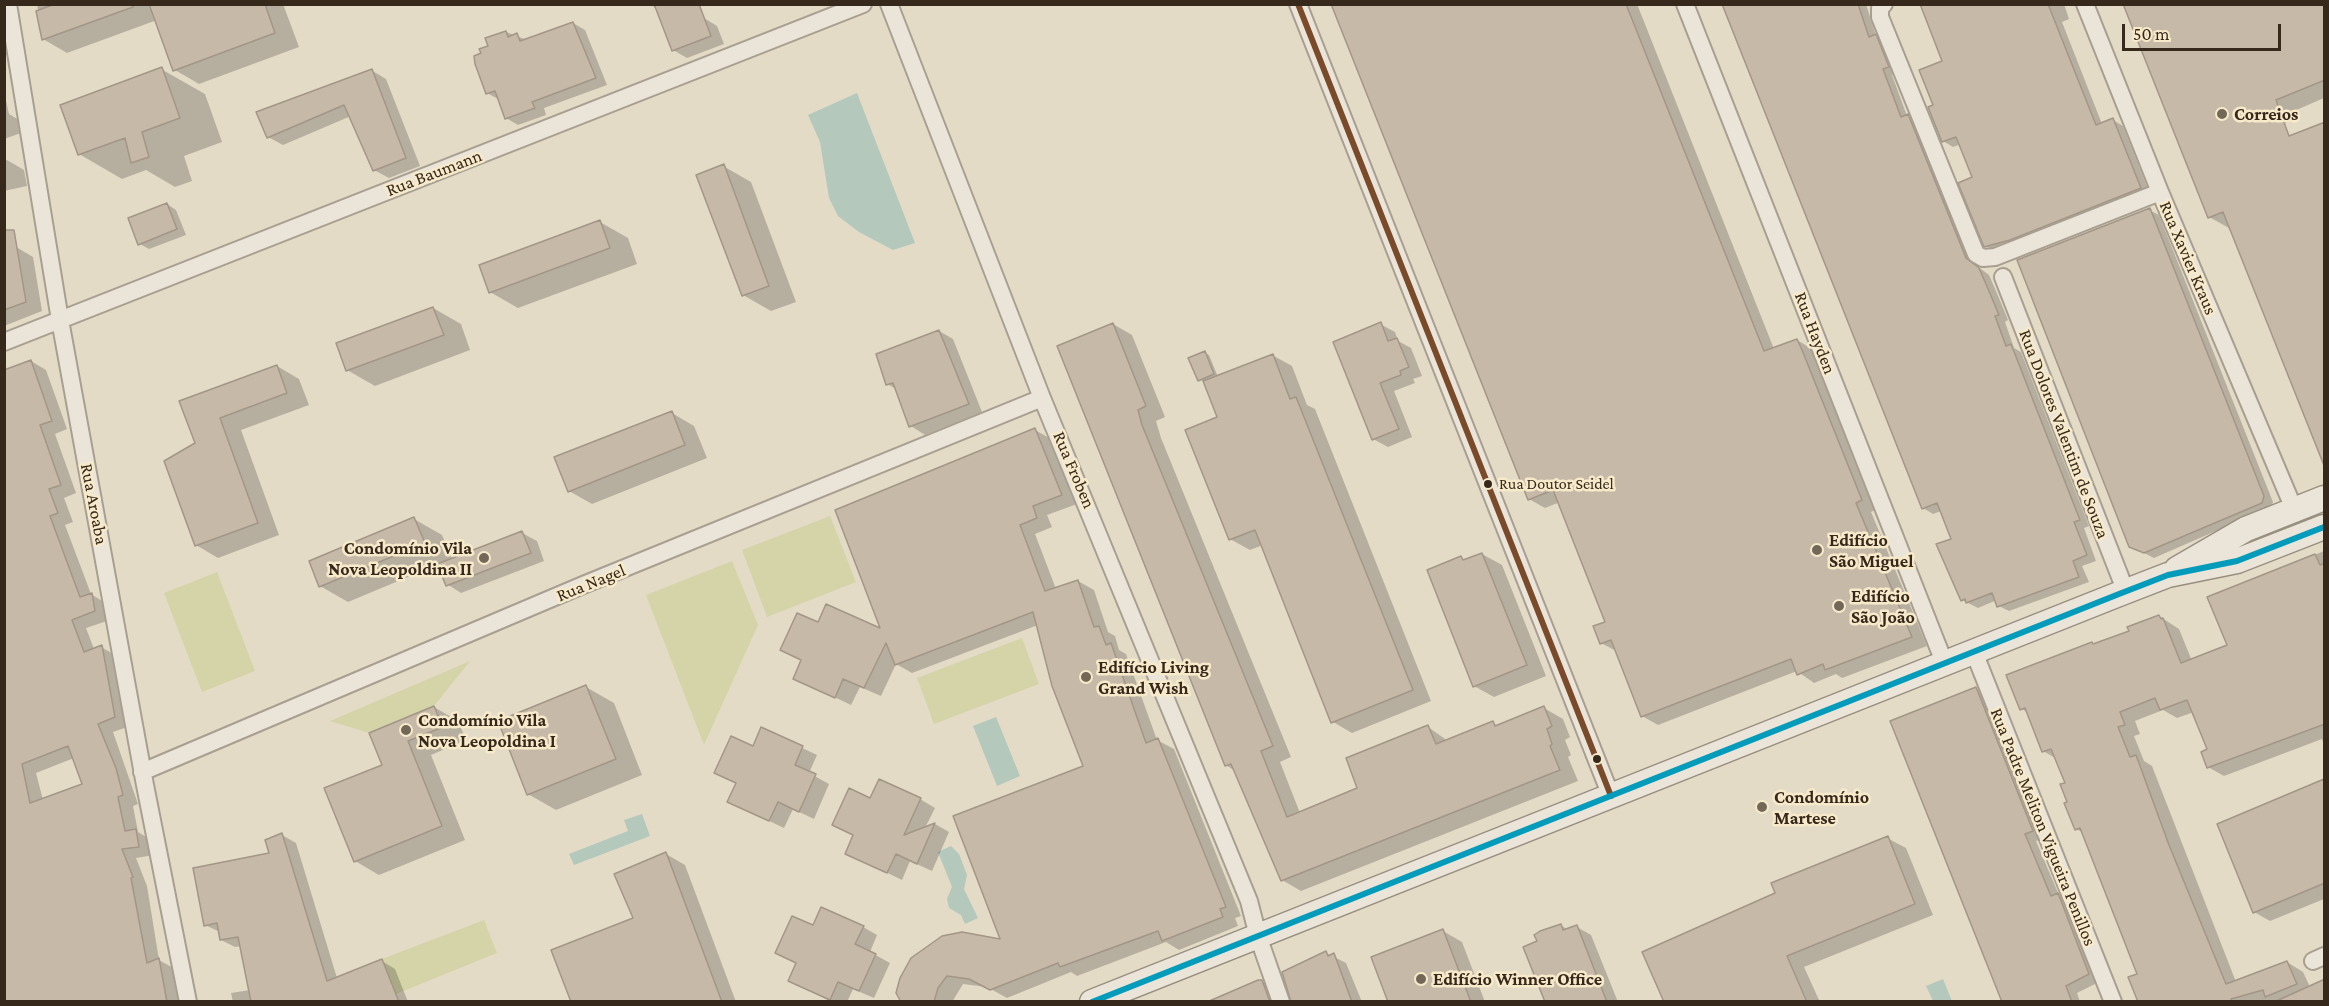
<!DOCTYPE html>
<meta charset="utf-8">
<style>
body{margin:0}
#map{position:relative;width:2329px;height:1006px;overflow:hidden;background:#e4dbc7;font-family:"Crimson Pro",serif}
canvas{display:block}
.frame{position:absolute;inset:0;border:6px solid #36281a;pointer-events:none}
.scale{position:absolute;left:2122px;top:24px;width:159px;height:27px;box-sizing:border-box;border:3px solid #36281a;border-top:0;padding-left:8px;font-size:18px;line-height:21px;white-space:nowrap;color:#36281a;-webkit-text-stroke:4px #f7eacb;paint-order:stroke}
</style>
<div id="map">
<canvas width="2329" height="1006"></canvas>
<div class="frame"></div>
<div class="scale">50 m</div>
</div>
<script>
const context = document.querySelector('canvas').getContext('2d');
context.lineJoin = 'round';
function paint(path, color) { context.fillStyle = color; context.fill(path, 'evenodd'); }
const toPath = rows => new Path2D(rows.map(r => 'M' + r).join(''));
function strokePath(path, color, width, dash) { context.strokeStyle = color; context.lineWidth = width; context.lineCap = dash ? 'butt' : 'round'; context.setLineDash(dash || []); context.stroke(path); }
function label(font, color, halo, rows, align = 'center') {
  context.font = font + ' "Crimson Pro",serif'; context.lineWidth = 5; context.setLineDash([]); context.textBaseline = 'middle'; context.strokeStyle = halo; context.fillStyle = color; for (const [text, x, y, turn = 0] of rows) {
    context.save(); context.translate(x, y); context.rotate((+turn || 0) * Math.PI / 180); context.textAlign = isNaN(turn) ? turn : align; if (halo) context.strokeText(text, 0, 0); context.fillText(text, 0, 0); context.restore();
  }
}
const green = toPath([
 [830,516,856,582,767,617,742,550],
 [732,561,758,625,704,745,646,595],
 [217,572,255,671,202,692,164,593],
 [1022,638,1039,684,934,724,917,678],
 [470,661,434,706,369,733,330,721],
 [484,920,497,953,396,994,382,959]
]);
const water = toPath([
 [857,93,915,243,893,250,859,232,838,216,829,198,820,142,808,115],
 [996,717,1020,776,997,786,973,726],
 [642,814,650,836,574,865,569,854,628,831,624,820],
 [951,846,959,854,967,875,964,889,978,918,965,924,961,915,949,908,947,899,952,887,938,852],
 [1943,979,1952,1001,1933,1001,1926,986]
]);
const shadow = toPath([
 [37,4,283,4,299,47,199,84,175,70,157,20,67,53,43,39],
 [651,4,696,4,704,18,717,26,724,44,687,58,673,50,659,12],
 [1333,4,1637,4,1774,349,1797,340,1812,349,1877,509,1871,512,1927,646,1842,678,1836,674,1814,683,1797,671,1658,725,1642,716,1618,652,1601,643,1606,623,1560,502,1545,508,1529,499],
 [1724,4,1866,4,1876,36,1886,42,1898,73,1892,75,1907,116,1918,122,1976,265,1989,275,1999,298,2008,320,2005,322,2014,348,2021,352,2089,526,2084,528,2096,561,2082,566,2089,582,2009,611,1999,606,1997,600,1978,608,1962,600,1952,540,1941,511,1933,514,1923,508],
 [1921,4,2064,4,2069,19,2062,22,2102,124,2113,120,2123,126,2150,194,1996,252,1986,246,1974,178,1961,144,1953,147,1943,141,1935,106,1943,62],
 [2324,4,2324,98,2294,111,2297,118,2265,132,2229,228,2209,217],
 [573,23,585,30,607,85,544,108,546,115,518,125,506,118,500,100,487,93,490,47,506,32,527,40],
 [161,69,205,94,222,142,184,156,192,181,175,187,146,170,122,179,79,154],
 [371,70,386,79,420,166,389,178,374,170,351,116,283,145,268,137],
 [4,92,9,114,19,120,21,133,4,139],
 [7,160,24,170,27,186,4,191,4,161],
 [723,166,751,182,796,302,771,311,743,295],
 [167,204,176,210,186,235,149,249,140,244],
 [2149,210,2159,215,2273,502,2271,507,2154,558,2130,546],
 [600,222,628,238,637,264,518,308,490,292],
 [4,225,13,248,16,247,33,257,42,311,4,326],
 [433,308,461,324,470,350,375,386,347,370],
 [1113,324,1132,335,1165,417,1156,421,1161,438,1291,757,1280,762,1300,813,1359,789,1428,727,1448,741,1493,723,1498,726,1544,708,1563,719,1570,737,1565,740,1571,755,1568,757,1578,781,1301,891,1282,880,1235,771,1226,765],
 [1380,324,1395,332,1398,341,1411,348,1422,376,1413,379,1415,383,1394,391,1412,437,1388,447,1373,439],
 [939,331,953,339,982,412,925,435,911,426,897,390,888,384],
 [1204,352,1209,355,1218,377,1272,355,1292,366,1307,405,1315,409,1431,701,1352,733,1333,722,1263,545,1250,550,1230,539,1219,418,1205,381,1199,380],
 [31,361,46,370,67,429,55,434,76,493,64,498,73,522,65,525,91,594,107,604,110,620,86,628,94,649,101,647,117,656,130,726,113,732,138,804,133,806,138,832,151,840,154,855,136,858,147,886,159,960,175,969,180,1002,4,1002],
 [74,758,84,784,43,800,36,773],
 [277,366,299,379,309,405,241,430,279,535,218,558,196,545,197,444,181,402],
 [672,413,694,426,707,458,592,504,569,491],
 [1035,430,1051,439,1077,504,1047,515,1052,527,1035,534,1056,589,1078,581,1094,590,1108,632,1115,636,1119,650,1126,654,1157,740,1174,749,1241,916,1235,918,1238,926,1179,950,1166,942,1077,976,1071,972,1007,998,987,987,963,984,952,1002,903,1002,1002,941,1085,767,1038,625,912,673,896,664,881,696,860,687,851,705,795,678,802,661,782,650,819,624,883,631],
 [414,519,442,535,452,559,522,533,537,541,544,561,461,593,447,584,439,564,348,602,320,586],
 [2324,551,2324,745,2322,739,2224,776,2208,767,2208,750,2194,712,2177,718,2163,710,2135,721,2140,734,2134,736,2144,761,2152,766,2236,982,2287,962,2303,972,2310,987,2324,1002,2145,1002,2139,975,2084,833,2076,829,2067,783,2057,759,2043,751,2028,713,2021,708,2092,643,2095,645,2131,631,2159,616,2179,629,2192,661,2229,646,2209,598],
 [1482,554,1502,565,1546,676,1494,697,1474,686,1461,558,1466,561],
 [586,687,614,703,642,775,556,810,528,794],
 [1976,688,1989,696,2045,838,2036,841,2059,895,2070,902,2101,981,2077,993,2080,1002,2004,1002],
 [434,707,458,721,466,740,431,755,465,840,379,875,355,861,384,765],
 [762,729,817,755,809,773,829,784,814,819,793,809,784,828,744,809,737,784,716,773,753,748],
 [2324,781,2324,899,2270,921,2254,912,2219,825],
 [920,799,935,808,925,828,935,824,949,832,932,871,910,861,902,880,847,853,855,836,834,825,871,800],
 [282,835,296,843,337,978,382,961,395,969,408,1002,233,1002,231,993,250,990,242,946,235,947,221,940,220,932,205,925,270,854],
 [1887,838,1906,848,1933,915,1804,967,1820,1002,1666,1002,1777,894],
 [666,854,685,865,736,1002,573,1002,635,919],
 [1561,925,1568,930,1577,927,1591,935,1618,1002,1547,1002,1539,942],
 [814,927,863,927,877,935,870,952,890,963,874,998,853,989,847,1002,832,1002,790,981,797,964,777,953],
 [1443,931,1462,942,1485,1002,1390,1002],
 [1326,953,1346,963,1362,1002,1292,1002],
 [1262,982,1275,989,1279,1002,1211,1002]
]);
const building = toPath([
 [55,4,133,4,133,7,42,40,36,11,55,4],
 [149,4,265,4,275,33,173,71,149,4],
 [654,4,699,4,711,36,672,51,654,4],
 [1331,4,1626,4,1764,351,1797,339,1802,350,1862,500,1856,503,1912,637,1825,670,1823,664,1797,675,1791,659,1641,717,1611,640,1600,644,1593,626,1605,622,1553,490,1528,500,1331,4],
 [1722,4,1858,4,1869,37,1876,34,1889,67,1883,69,1901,117,1908,114,1966,258,1979,268,1989,291,1999,315,1995,316,2006,346,2011,344,2080,520,2074,522,2087,555,2073,561,2079,577,1997,607,1992,593,1966,603,1965,599,1961,601,1936,544,1951,539,1937,503,1922,509,1722,4],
 [1920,4,2048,4,2096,125,2113,118,2141,188,2010,240,1984,247,1958,183,1972,177,1956,137,1942,142,1928,107,1933,105,1919,70,1942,61,1920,4],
 [2123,4,2325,4,2325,80,2276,100,2289,136,2325,122,2325,468,2223,212,2208,218,2123,4],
 [573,22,596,78,532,102,535,108,505,119,495,91,486,94,475,64,474,56,481,53,479,49,488,46,485,38,506,31,508,37,517,33,520,41,573,22],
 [162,67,180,118,142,132,149,157,131,163,125,138,78,155,60,105,162,67],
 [372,69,406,158,373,171,344,105,267,138,256,112,372,69],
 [724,164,769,286,742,296,696,175,724,164],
 [167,203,177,229,138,245,128,218,167,203],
 [2150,208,2264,496,2262,503,2144,553,2129,547,2017,260,2150,208],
 [600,220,610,248,489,293,479,265,600,220],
 [4,230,14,230,26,302,4,310,4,230],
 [433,307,444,335,346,371,336,343,433,307],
 [1381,322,1388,341,1397,338,1409,367,1400,371,1401,375,1380,383,1399,429,1372,440,1333,342,1381,322],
 [1113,323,1146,406,1138,410,1142,425,1273,746,1261,751,1287,817,1357,788,1346,758,1428,725,1436,744,1493,721,1495,726,1544,706,1552,726,1547,729,1552,744,1550,746,1560,770,1281,881,1231,764,1225,766,1057,346,1113,323],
 [939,330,969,404,909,427,893,383,886,385,876,354,939,330],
 [1205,351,1214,374,1198,381,1188,358,1205,351],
 [1273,354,1290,399,1296,397,1413,690,1331,723,1255,530,1229,540,1185,430,1217,417,1203,381,1273,354],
 [31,360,52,421,40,425,61,485,49,489,58,513,50,516,80,597,92,593,95,611,72,620,84,652,102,645,115,717,98,724,116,768,123,795,118,797,125,831,136,829,139,847,122,849,133,877,131,878,147,963,159,958,167,1002,4,1002,4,370,31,360],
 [68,746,82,784,30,803,22,764,68,746],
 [277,365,287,393,220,418,258,523,195,546,164,461,195,443,179,401,277,365],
 [672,411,685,445,568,492,554,457,672,411],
 [1035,428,1062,495,1033,506,1037,518,1020,525,1045,591,1078,580,1094,627,1099,626,1106,645,1111,643,1146,743,1158,738,1226,907,1220,909,1223,917,1162,941,1158,931,1060,967,1058,963,990,990,969,979,947,976,938,988,934,1002,901,1002,896,993,900,978,911,958,942,936,962,932,1000,939,953,816,1083,766,1052,686,1033,612,895,665,886,643,864,688,843,679,835,698,793,679,801,660,780,650,797,613,818,622,826,604,880,628,835,510,1035,428],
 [414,517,425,543,319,587,309,561,414,517],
 [522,531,531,553,446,586,437,564,522,531],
 [1482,553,1527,665,1473,687,1427,570,1461,556,1463,560,1482,553],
 [2315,554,2320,565,2325,563,2325,724,2207,768,2201,752,2207,749,2187,700,2160,710,2155,698,2120,712,2125,725,2118,727,2130,757,2136,755,2169,845,2226,984,2287,961,2297,984,2265,997,2263,990,2231,999,2232,1002,2138,1002,2128,977,2137,974,2080,828,2075,830,2064,803,2067,802,2060,784,2065,783,2051,749,2042,752,2025,708,2020,710,2006,675,2092,642,2093,644,2129,631,2127,627,2159,615,2161,619,2163,618,2181,663,2227,645,2207,597,2315,554],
 [586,685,616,759,527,795,498,721,586,685],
 [1976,687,2033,831,2025,834,2051,896,2058,893,2089,974,2066,986,2072,1002,2002,1002,1890,721,1976,687],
 [434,706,443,727,408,741,442,826,354,862,324,788,382,765,369,733,434,706],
 [761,727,803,746,795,765,816,774,799,812,778,802,769,821,727,802,736,783,714,773,731,736,753,746,761,727],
 [879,779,921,798,904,835,935,823,917,864,896,854,887,873,845,854,853,835,832,825,849,788,870,798,879,779],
 [2324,779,2325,883,2253,913,2217,824,2324,779],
 [282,833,327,981,382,959,399,1002,251,1002,238,937,220,940,217,923,204,926,193,868,269,853,265,840,282,833],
 [1888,836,1915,904,1787,956,1807,1002,1664,1002,1642,952,1775,893,1771,883,1888,836],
 [666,852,722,1002,571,1002,551,950,633,918,614,874,666,852],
 [821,907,864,926,855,944,876,954,859,991,838,982,830,1000,788,981,796,963,775,953,792,916,813,925,821,907],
 [1561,924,1563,930,1577,925,1607,1002,1545,1002,1523,947,1537,941,1534,935,1540,931,1561,924],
 [1443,929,1471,1002,1388,1002,1371,957,1443,929],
 [1326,951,1328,956,1334,953,1352,1002,1291,1002,1282,972,1326,951],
 [2325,979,2325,1002,2274,1002,2325,979],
 [1258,980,1262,980,1270,1002,1207,1002,1258,980]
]);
const minor = toPath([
 [8,4,60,320,145,785,188,1002],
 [889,4,1042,398,1249,901,1258,936,1281,1002],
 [1298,4,1611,796],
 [1685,4,1944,662],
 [1884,4,1880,8,1880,17,1976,254,1983,258,1995,257,2160,192],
 [2085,4,2160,192,2294,509],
 [2003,277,2126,592],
 [4,342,863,4],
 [1974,652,2113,1002],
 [142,772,583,585,1042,398],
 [2313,961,2324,956]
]);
const secondary = toPath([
 [2177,569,2246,529,2324,498],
 [1092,1002,2119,594,2168,575,2237,561,2324,527]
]);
const bus1 = toPath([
 [1298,4,1611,796]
]);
const bus2 = toPath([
 [1092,1002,2119,594,2168,575,2237,561,2324,527]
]);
const markers = [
 [2222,114,6,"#736757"],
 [1488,484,5,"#36281a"],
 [1817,550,6,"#736757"],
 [484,558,6,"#736757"],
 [1839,606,6,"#736757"],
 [1086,677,6,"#736757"],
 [406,730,6,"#736757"],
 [1597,759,5,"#36281a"],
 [1762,807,6,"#736757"],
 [1421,979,6,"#736757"]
];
const busNames = [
 ["Rua Doutor Seidel",1499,484]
];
const poiNames = [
 ["Correios",2234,114],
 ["Edifício",1829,540],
 ["São Miguel",1829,561],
 ["Condomínio Vila",472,548,"right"],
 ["Nova Leopoldina II",472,569,"right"],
 ["Edifício",1851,596],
 ["São João",1851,617],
 ["Edifício Living",1098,667],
 ["Grand Wish",1098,688],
 ["Condomínio Vila",418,720],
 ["Nova Leopoldina I",418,741],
 ["Condomínio",1774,797],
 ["Martese",1774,818],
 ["Edifício Winner Office",1433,979]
];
const streetNames = [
 ["Rua Baumann",434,173,-21],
 ["Rua Xavier Kraus",2188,258,67],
 ["Rua Hayden",1815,333,69],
 ["Rua Dolores Valentim de Souza",2064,434,69],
 ["Rua Froben",1074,470,67],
 ["Rua Aroaba",94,504,79],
 ["Rua Nagel",591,583,-22],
 ["Rua Padre Meliton Vigueira Penillos",2043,827,68]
];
paint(green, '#d4d4a8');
paint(water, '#b4c8bc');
paint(shadow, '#0003');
paint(building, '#c7b9a8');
strokePath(building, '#a39687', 1.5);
strokePath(minor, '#a89f91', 20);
strokePath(secondary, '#988f81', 27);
strokePath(minor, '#ebe5d9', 16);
strokePath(secondary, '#ebe5d9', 24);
strokePath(bus1, '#7a4b2a', 6);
strokePath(bus2, '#059cbc', 6);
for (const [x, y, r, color] of markers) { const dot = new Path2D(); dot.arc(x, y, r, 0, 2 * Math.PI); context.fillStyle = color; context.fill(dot); strokePath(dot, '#f7eacb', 2); }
label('16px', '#36281a', '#f7eacb', busNames, 'left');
label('bold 18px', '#36281a', '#f7eacb', poiNames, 'left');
label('18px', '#36281a', '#f7eacb', streetNames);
</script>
